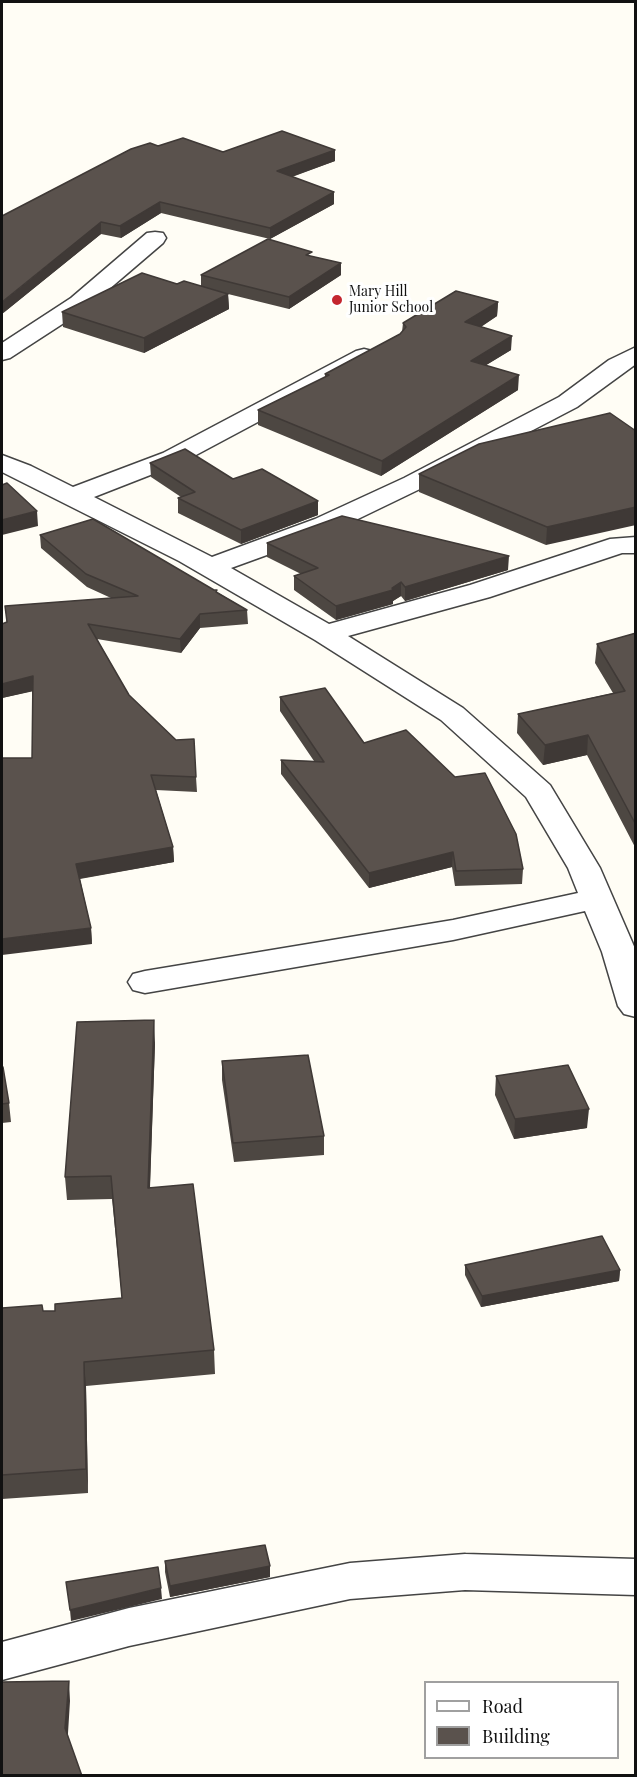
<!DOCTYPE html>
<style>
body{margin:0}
#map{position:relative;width:637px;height:1777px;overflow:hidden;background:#fffdf5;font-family:"Playfair Display",serif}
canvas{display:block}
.frame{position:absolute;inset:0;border:3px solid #111;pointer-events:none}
.legend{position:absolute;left:424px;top:1681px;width:195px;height:78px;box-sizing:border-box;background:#fff;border:2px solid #a0a0a0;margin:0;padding:8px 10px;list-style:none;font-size:18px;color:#111}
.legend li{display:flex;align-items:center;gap:12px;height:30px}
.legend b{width:30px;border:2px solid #a0a0a0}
</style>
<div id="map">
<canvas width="637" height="1777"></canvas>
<div class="frame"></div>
<ul class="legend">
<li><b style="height:8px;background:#fff"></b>Road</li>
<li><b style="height:16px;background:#5a524d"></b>Building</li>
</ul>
</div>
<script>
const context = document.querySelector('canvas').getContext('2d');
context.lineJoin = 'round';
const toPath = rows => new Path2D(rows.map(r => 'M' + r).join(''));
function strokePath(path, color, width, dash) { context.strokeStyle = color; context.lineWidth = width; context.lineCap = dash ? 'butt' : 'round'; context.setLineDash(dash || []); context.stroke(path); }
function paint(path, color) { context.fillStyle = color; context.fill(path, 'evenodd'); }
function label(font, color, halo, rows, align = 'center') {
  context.font = font + ' "Playfair Display",serif'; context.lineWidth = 6; context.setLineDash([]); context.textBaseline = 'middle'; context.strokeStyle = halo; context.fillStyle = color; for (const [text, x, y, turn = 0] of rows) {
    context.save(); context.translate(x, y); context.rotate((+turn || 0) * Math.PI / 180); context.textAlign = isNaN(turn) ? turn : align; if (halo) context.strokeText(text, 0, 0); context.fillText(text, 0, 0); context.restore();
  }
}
const minor = toPath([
 [155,232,163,233,166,238,163,243,87,308,10,358,2,360,2,343,71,298,147,233,155,232],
 [636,347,636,364,577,407,422,488,333,531,231,568,329,624,470,585,610,539,636,537,636,553,622,553,490,597,348,636,463,708,550,785,600,868,636,951,636,1017,624,1014,618,1006,602,952,585,911,453,940,145,993,133,990,128,982,133,974,145,971,453,920,578,893,568,868,526,797,441,720,315,640,179,561,2,472,2,455,31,466,73,487,163,453,356,351,364,349,372,351,376,356,372,361,181,463,94,497,212,557,315,519,404,478,559,397,609,360,636,347],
 [465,1554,636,1559,636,1595,465,1590,350,1599,129,1646,2,1680,2,1642,129,1608,350,1563,465,1554]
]);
const wall = toPath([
 [158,146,335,161,292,177,334,192,334,204,270,239,161,213,121,238,101,234,2,314],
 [312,256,341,275,289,309,228,294,229,309,144,353,63,327,62,312,177,284,201,286,201,275],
 [498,302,497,316,481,327,511,350,486,365,518,390,381,476,258,425,258,410,325,377,325,374,400,334,402,332,403,323],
 [610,413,546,545,419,492,419,474],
 [150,463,233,479,318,515,241,544,178,513,178,498,181,497,151,477],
 [40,535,214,590,217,590,217,592,247,610,248,624,200,628,181,653,97,639,129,695,196,777,197,792,156,790,173,847,174,862,80,879,91,928,92,944,32,758,32,691,2,698,111,598,87,587,41,548],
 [267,543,508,570,405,601,401,596,393,601,393,604,336,620,294,590,294,576,301,574,267,557],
 [636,633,636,849,587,755,543,765,517,733,518,714,613,693,595,663,597,644],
 [280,697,364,743,523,869,522,884,455,886,452,867,369,888,281,774,281,760,314,761,280,711],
 [155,1043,150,1188,214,1350,215,1374,86,1386,88,1493,2,1499,2,1504,2,1308,43,1311,55,1311,122,1298,112,1199,67,1200,65,1177],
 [222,1061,324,1136,324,1155,234,1162,222,1080],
 [2,1068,9,1103,11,1122,2,1123],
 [496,1076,587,1128,514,1139,495,1095],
 [465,1265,620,1270,619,1281,481,1307,465,1275],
 [165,1561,270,1577,170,1597,165,1572]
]);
const shadedWall = toPath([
 [335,150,335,161,277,182,277,171],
 [334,192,334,204,270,239,270,228],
 [160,202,161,213,121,238,120,226],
 [101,222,101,234,2,314,2,302],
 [341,263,341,275,289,309,289,297],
 [228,294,229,309,144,353,144,338],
 [498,302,497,316,465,337,465,322],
 [512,336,511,350,470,375,471,361],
 [519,375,518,390,381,476,382,461],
 [318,501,318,515,241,544,241,530],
 [636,507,636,525,546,545,547,527],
 [37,511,38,526,2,535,2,520],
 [509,556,508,570,405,601,405,587],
 [401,582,401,596,393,601,393,604,336,620,336,606,392,588],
 [200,614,200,628,181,653,180,639],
 [33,676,34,691,2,698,2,684],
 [588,735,587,755,543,765,545,745],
 [173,847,174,862,77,879,76,864],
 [453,852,452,867,369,888,369,873],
 [91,928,92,944,2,955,2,939],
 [154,1020,155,1043,149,1211,148,1188],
 [589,1109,587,1128,514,1139,515,1119],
 [620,1270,619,1281,481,1307,482,1296],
 [84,1362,86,1386,88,1493,86,1469],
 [270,1566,270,1577,170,1597,170,1586],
 [161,1588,162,1599,71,1621,70,1610],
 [69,1681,70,1701,67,1749,65,1728]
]);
const building = toPath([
 [282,131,335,150,277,171,334,192,270,228,160,202,120,226,101,222,2,302,2,216,131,149,150,143,158,146,183,138,223,152,282,131],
 [268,239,312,252,306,255,341,263,289,297,201,275,268,239],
 [142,273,177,284,184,281,228,294,144,338,62,312,142,273],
 [456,291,498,302,465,322,512,336,471,361,519,375,382,461,258,410,329,375,325,374,400,334,406,327,403,323,456,291],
 [610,413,636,431,636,507,547,527,419,474,479,444,610,413],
 [185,449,233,479,262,469,318,501,241,530,178,498,195,492,150,463,185,449],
 [7,483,37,511,2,520,2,485,7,483],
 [342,516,509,556,405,587,401,582,392,588,393,590,336,606,294,576,318,568,267,543,342,516],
 [93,519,214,590,217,590,216,592,247,610,200,614,180,639,88,624,129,695,176,740,194,739,196,777,151,775,173,847,76,864,91,928,2,939,2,758,32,758,33,676,2,684,2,624,7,622,5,606,138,596,86,574,40,535,93,519],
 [636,633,636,825,588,735,545,745,518,714,625,691,597,644,636,633],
 [325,688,364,743,406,730,455,777,485,773,516,834,523,869,456,871,453,852,369,873,281,760,324,762,280,697,325,688],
 [154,1020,148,1188,193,1184,214,1350,84,1362,86,1469,2,1475,2,1308,42,1305,43,1311,55,1311,55,1304,122,1298,111,1176,65,1177,77,1022,154,1020],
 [308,1055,324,1136,233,1143,222,1061,308,1055],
 [568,1065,589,1109,515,1119,496,1076,568,1065],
 [3,1067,9,1103,2,1104,2,1068,3,1067],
 [602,1236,620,1270,482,1296,465,1265,602,1236],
 [265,1545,270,1566,170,1586,165,1561,265,1545],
 [158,1567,161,1588,70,1610,66,1582,158,1567],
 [69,1681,65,1728,82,1776,2,1776,2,1682,69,1681]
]);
const markers = [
 [337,300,6,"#c4262e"]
];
const farPoinames = [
 ["Mary Hill",349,292],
 ["Junior School",349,308]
];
strokePath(minor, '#444', 3);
paint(minor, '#fff');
paint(wall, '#4d4742');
paint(shadedWall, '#3f3936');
paint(building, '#5a524d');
strokePath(building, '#3f3936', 1.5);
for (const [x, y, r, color] of markers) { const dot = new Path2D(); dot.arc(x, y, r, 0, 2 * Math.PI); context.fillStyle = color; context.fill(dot); strokePath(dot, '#fff', 2); }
label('14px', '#111', '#fff', farPoinames, 'left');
</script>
